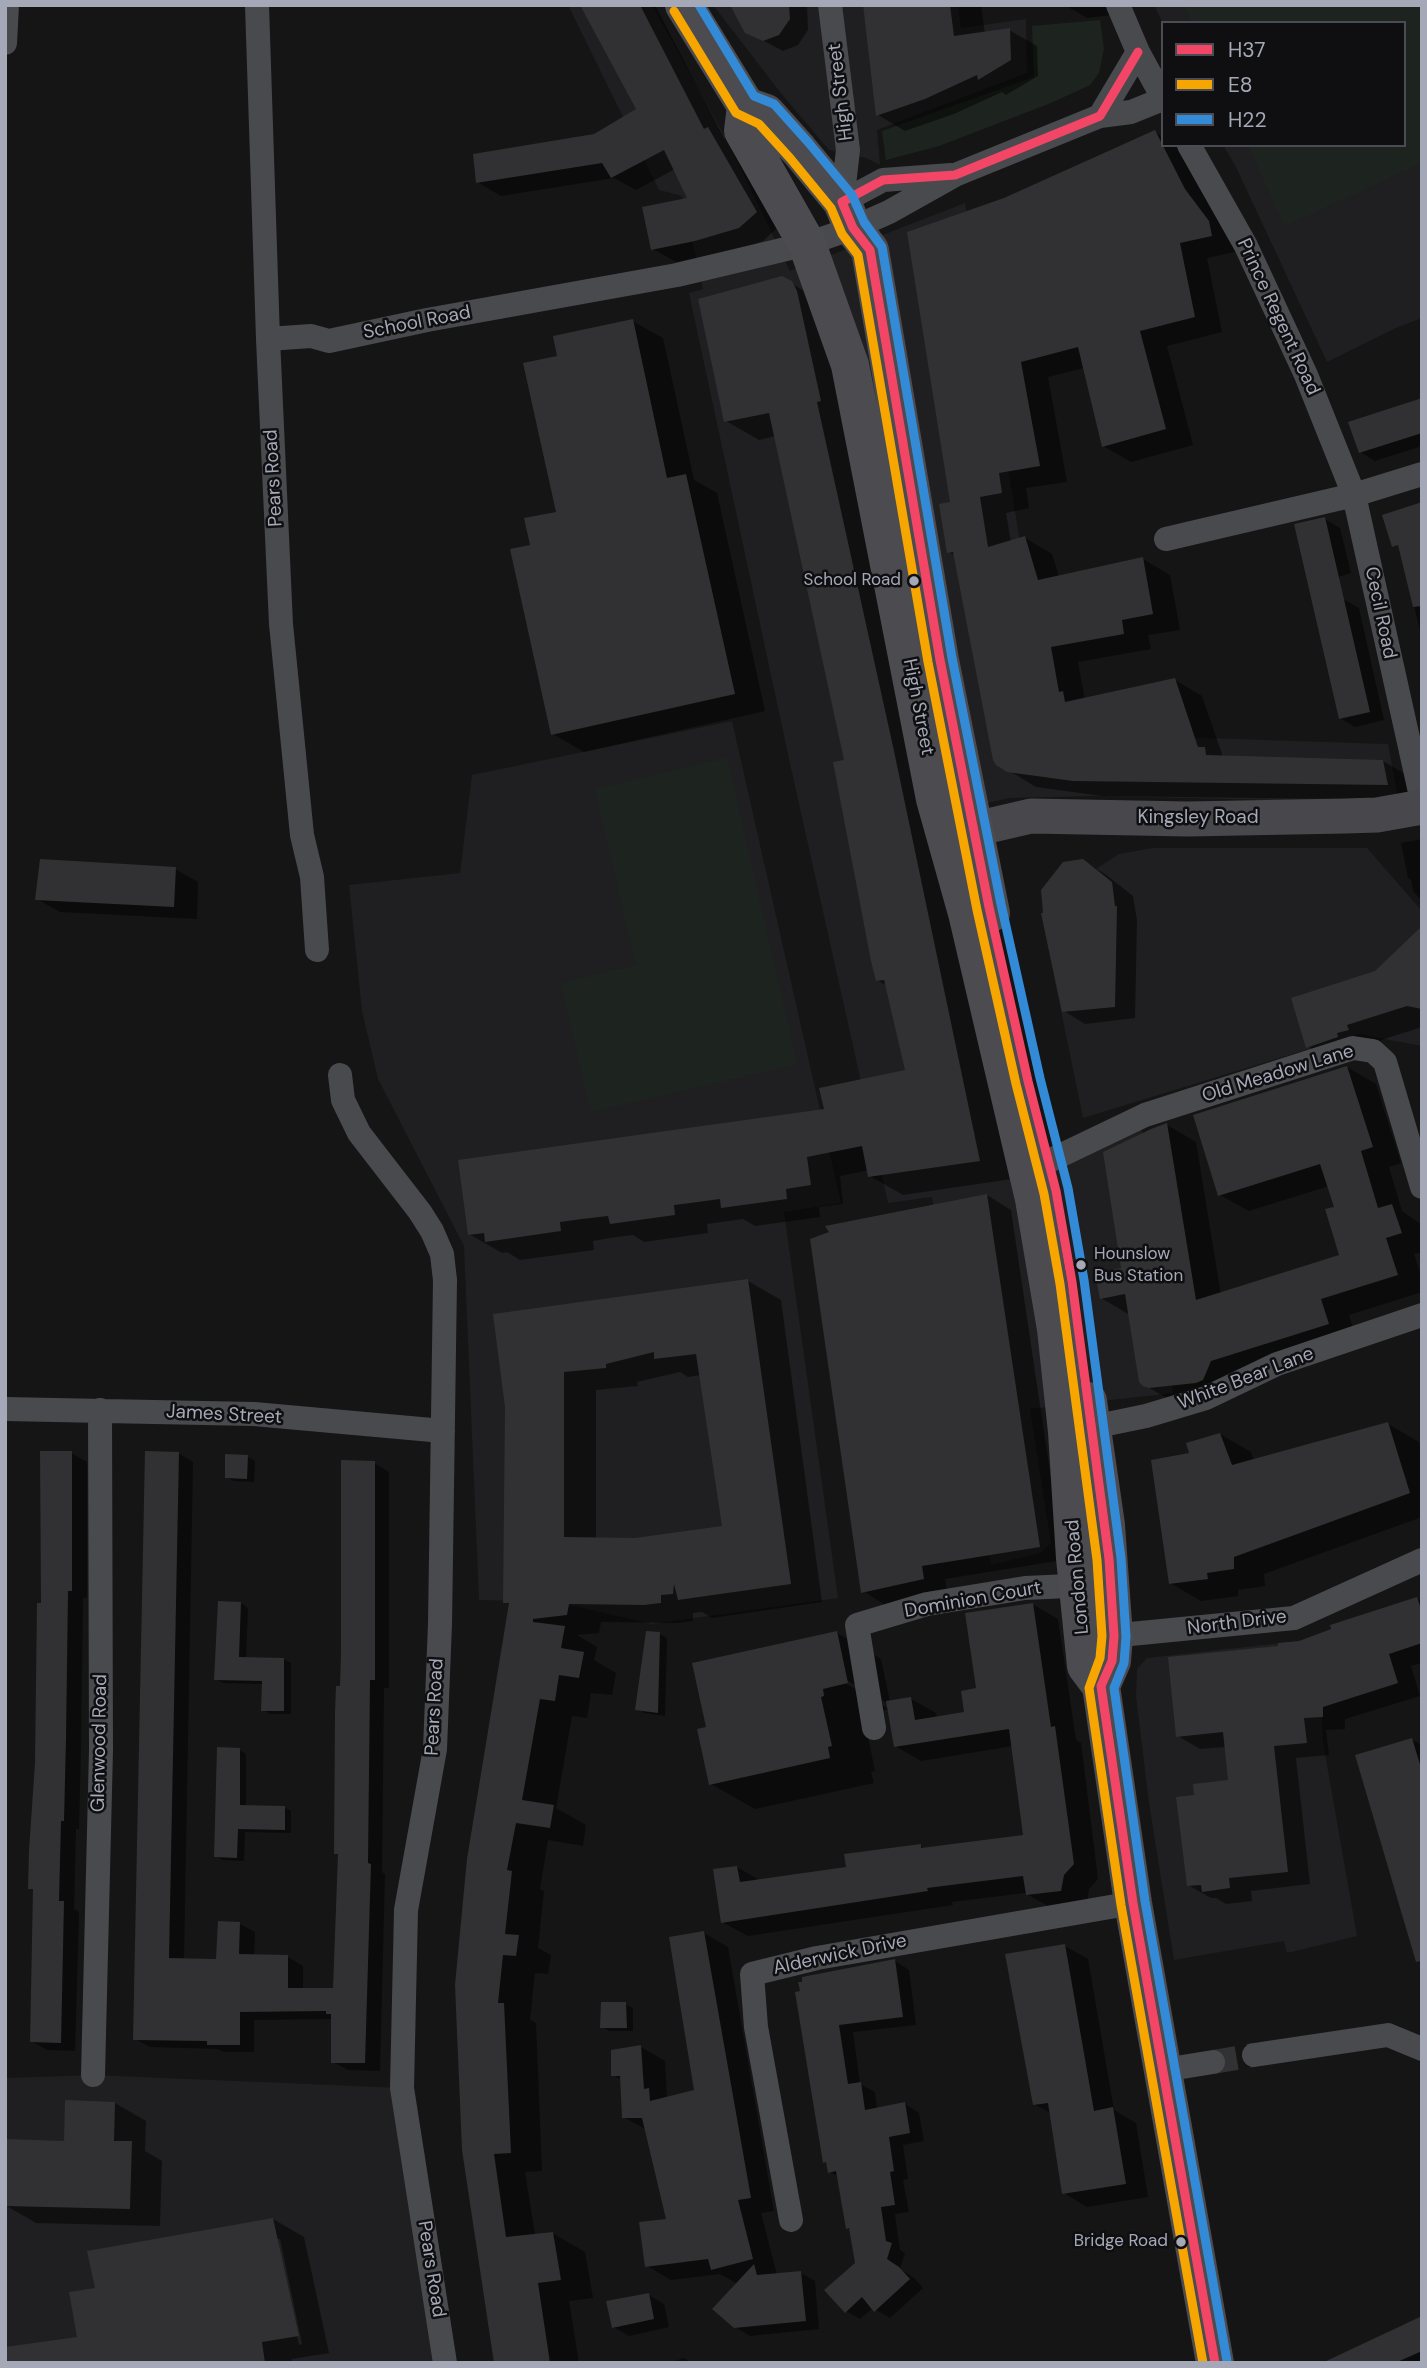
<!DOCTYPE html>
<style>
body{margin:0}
#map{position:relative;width:1427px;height:2368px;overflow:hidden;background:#151515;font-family:"DM Sans",sans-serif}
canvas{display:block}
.frame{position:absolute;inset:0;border:7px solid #a5a8b7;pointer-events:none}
.legend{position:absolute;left:1161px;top:21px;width:245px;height:126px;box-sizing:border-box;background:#0f0f11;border:2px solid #4b4c53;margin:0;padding:9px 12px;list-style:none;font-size:21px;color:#a5a8b7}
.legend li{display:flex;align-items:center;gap:14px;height:35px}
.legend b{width:35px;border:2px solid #4b4c53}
</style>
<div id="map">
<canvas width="1427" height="2368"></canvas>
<div class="frame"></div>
<ul class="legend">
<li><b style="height:9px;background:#f34667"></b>H37</li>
<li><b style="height:9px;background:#f7a600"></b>E8</li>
<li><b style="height:9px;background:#338bd7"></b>H22</li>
</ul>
</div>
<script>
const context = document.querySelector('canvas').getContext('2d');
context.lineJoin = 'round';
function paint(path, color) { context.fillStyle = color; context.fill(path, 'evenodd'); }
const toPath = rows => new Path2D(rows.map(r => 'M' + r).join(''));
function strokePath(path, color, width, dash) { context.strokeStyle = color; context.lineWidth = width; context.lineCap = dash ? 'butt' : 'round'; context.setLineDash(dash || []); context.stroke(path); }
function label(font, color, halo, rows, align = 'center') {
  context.font = font + ' "DM Sans",sans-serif'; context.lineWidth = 5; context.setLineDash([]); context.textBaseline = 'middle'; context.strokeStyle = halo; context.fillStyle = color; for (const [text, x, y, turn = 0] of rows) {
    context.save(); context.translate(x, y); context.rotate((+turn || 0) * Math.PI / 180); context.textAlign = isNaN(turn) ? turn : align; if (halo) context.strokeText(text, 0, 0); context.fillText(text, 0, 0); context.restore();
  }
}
const built = toPath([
 [568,5,652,5,729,144,790,271,965,203,1051,733,1388,744,1399,803,1095,796,1010,798,936,814,1016,1155,1141,1123,1173,1393,1030,1409,1051,1543,1041,1553,991,1565,932,1197,888,1203,789,759,689,293,703,289,682,196,659,190],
 [713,5,958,5,961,28,1026,19,1027,73,877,130,880,165,866,158,829,150,780,92],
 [1154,5,1422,5,1422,318,1398,327,1327,362,1235,165,1223,145,1404,145,1404,23,1163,23],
 [732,721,841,1203,784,1212,838,1598,652,1624,556,1602,479,1600,464,1246,378,1079,362,1011,349,885,460,873,472,775],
 [1153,848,1367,848,1422,911,1422,1046,1358,1034,1083,1118,1041,913,1058,909,1057,876,1054,874,1063,862,1083,859,1096,869,1119,854],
 [1319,1634,1323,1742,1357,1936,1287,1953,1284,1941,1174,1960,1149,1803,1136,1696,1137,1669,1147,1658,1299,1641],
 [93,2075,402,2088,445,2363,5,2363,5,2078]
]);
const green = toPath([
 [1184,5,1422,5,1422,163,1285,226,1248,145,1404,145,1404,23,1192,23],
 [1100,20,1104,49,1099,73,1090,85,1051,103,939,146,886,160,882,131,1034,77,1032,26],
 [727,758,797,1064,591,1112,561,983,636,965,595,789]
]);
const shadow = toPath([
 [584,5,655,5,724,138,732,142,779,226,763,241,747,247,676,262,653,249,690,200,675,169,636,190,614,178,501,196,477,182,594,135,638,110],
 [732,5,807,5,808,30,798,45,783,51,747,32],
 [863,5,981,5,985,34,1009,30,1037,46,1038,76,1006,95,1002,92,954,114,905,131,878,115],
 [1065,5,1134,5,1127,13,1087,18],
 [1155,132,1163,137,1163,145,1177,145,1239,251,1207,258,1222,332,1167,346,1193,445,1131,462,1103,446,1084,368,1048,377,1067,482,1026,488,1029,508,1006,513,1011,542,1025,538,1052,554,1059,577,1143,559,1170,575,1180,630,1148,635,1151,649,1078,662,1085,700,1175,680,1202,696,1223,757,1383,761,1410,777,1415,800,1102,796,1036,787,998,764,956,556,949,552,952,504,1005,199],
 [782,278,825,303,1012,1179,903,1195,870,1176,869,1170,840,1176,843,1204,819,1207,820,1217,755,1226,743,1219,707,1224,708,1233,644,1242,633,1235,616,1237,593,1241,594,1250,520,1260,507,1252,502,1253,469,1234,826,1111,907,1071,887,986,877,980,846,762,776,436,759,440,726,421],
 [632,321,663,338,694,480,717,493,765,711,584,752,553,734,560,357],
 [1422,400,1422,446,1375,461,1360,452],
 [1325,519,1340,528,1351,573,1322,582],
 [1422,581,1422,639,1409,584],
 [1343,599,1359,608,1384,720,1355,727,1340,718],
 [1422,839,1422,901,1413,891,1411,880,1408,878,1401,843],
 [1083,861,1105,874,1133,896,1137,920,1135,1018,1085,1024,1064,1011],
 [175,869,198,882,197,919,60,912,37,899],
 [1422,929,1422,1027,1375,1042,1336,1063,1307,1046,1376,973],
 [1347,1067,1376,1084,1401,1163,1389,1167,1402,1211,1422,1225,1422,1252,1414,1254,1422,1278,1422,1292,1349,1315,1357,1340,1174,1402,1144,1385,1130,1315,1101,1298,1123,1270,1167,1125,1196,1142,1221,1295,1342,1256,1336,1208,1329,1186,1249,1211,1220,1195],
 [987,1195,1011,1210,1063,1560,945,1579,947,1593,887,1606,863,1591],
 [748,1281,781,1300,822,1602,712,1618,702,1612,693,1613,693,1621,677,1623,601,1622,599,1633,577,1635,597,1647,594,1660,616,1673,612,1695,591,1693,587,1718,572,1716,556,1808,586,1825,583,1846,548,1840,540,1889,544,1891,538,1948,551,1955,548,1974,535,1973,530,2020,536,2023,542,2171,525,2172,535,2235,552,2233,585,2252,593,2298,569,2301,579,2363,495,2363,463,2150,511,1605,505,1602,507,1407,495,1316],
 [680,1372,688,1377,701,1375,724,1527,636,1540,596,1539,596,1390,638,1386,637,1382],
 [1388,1424,1419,1442,1422,1451,1422,1517,1264,1574,1265,1586,1238,1590,1238,1596,1201,1601,1170,1583,1191,1455,1220,1434,1251,1452,1254,1461],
 [71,1453,87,1462,87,1598,83,1598,81,1749,79,1829,76,1829,74,1909,79,1912,75,2051,47,2050,31,2041,35,1891,30,1888,42,1605],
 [178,1453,193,1462,184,1960,217,1960,240,1924,255,1932,254,1956,288,1957,303,1966,303,1990,335,1990,339,1856,335,1853,342,1688,374,1463,389,1472,389,1688,384,1688,382,1872,385,1874,380,2071,348,2070,333,2062,333,2019,254,2020,254,2052,224,2052,218,2049,150,2047,135,2039],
 [227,1456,248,1457,255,1461,254,1482,234,1481,226,1477],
 [1417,1599,1422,1602,1422,1663,1411,1666,1420,1696,1345,1719,1345,1729,1326,1730,1329,1755,1296,1758,1310,1884,1251,1891,1252,1901,1226,1904,1216,1898,1211,1898,1188,1885,1196,1797,1230,1781,1226,1747,1200,1749,1178,1736,1280,1648],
 [241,1603,248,1608,246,1659,284,1659,291,1663,291,1714,270,1714,263,1710,263,1684,223,1683,216,1679],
 [1032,1604,1058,1619,1076,1740,1081,1743,1098,1879,1089,1889,1087,1904,1053,1909,1025,1893,952,1902,953,1905,748,1936,722,1922,737,1867,761,1881,848,1868,920,1846,926,1850,1025,1837,1013,1746,921,1761,895,1746,889,1709,866,1714,865,1722,875,1771,871,1772,874,1783,755,1809,711,1784,708,1729,837,1633,881,1659,890,1702,911,1699,936,1713,937,1718,966,1713],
 [841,1677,889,1704,889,1709,840,1680],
 [660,1634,667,1638,665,1716,644,1713,637,1709],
 [1412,1740,1422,1745,1422,1940],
 [239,1750,246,1754,246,1807,284,1807,291,1811,291,1833,245,1832,244,1861,223,1860,216,1856],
 [704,1933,728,1947,774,2211,761,2213,777,2275,801,2273,815,2281,819,2329,750,2336,735,2327,738,2284,720,2274,671,2280,647,2266,668,2220,647,2130,623,2117,622,2080,613,2075,641,2047,665,2061,667,2098,696,2091],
 [1065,1946,1088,1959,1114,2110,1136,2123,1148,2197,1087,2207,1064,2193,1052,2114,1034,2104],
 [895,1961,909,1970,916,2025,853,2032,860,2084,875,2092,877,2110,905,2104,919,2113,924,2141,903,2145,908,2179,903,2180,909,2212,895,2214,900,2250,905,2253,900,2269,914,2278,923,2288,890,2318,873,2308,860,2319,846,2311,857,2263,851,2230,847,2228,839,2177,830,2172,825,2161,797,1993],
 [625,2004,633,2008,633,2031,609,2031,602,2027],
 [115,2103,146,2121,145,2151,162,2161,160,2226,36,2223,5,2205,66,2143],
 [273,2219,304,2237,329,2353,292,2359,292,2363,13,2363,79,2338,97,2290],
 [276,2239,280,2239,302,2344,299,2345],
 [649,2295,664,2304,669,2327,629,2336,613,2327],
 [1422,2318,1422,2363,1326,2363],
 [684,2358,692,2363,667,2363]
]);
const building = toPath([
 [580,5,640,5,704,129,708,127,757,212,739,228,695,241,651,250,642,207,687,198,664,150,611,178,602,163,476,183,473,154,594,134,636,109],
 [730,5,789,5,790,19,779,35,763,41,745,33],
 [863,5,950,5,954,36,1010,28,1011,60,978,80,977,75,925,99,876,116],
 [1155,130,1185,189,1209,221,1212,236,1180,243,1195,317,1140,331,1166,429,1102,447,1078,347,1021,362,1040,466,999,473,1002,493,980,497,988,547,1025,536,1038,580,1143,557,1153,614,1122,620,1124,634,1051,647,1059,692,1063,691,1065,702,1175,678,1198,747,1205,747,1206,755,1383,760,1388,785,1073,781,1007,772,996,765,993,760,953,552,947,553,939,504,950,502,907,232,1004,198],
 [782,276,792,281,797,291,821,401,817,402,894,751,980,1161,868,1177,862,1146,807,1157,811,1185,786,1189,787,1199,721,1208,720,1199,698,1202,674,1205,675,1215,610,1224,608,1216,582,1219,560,1222,561,1231,485,1242,484,1233,468,1235,458,1160,824,1109,819,1088,905,1070,884,980,876,981,871,961,833,762,844,760,769,413,724,422,698,299],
 [633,319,667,478,686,474,735,694,551,735,510,549,530,545,524,518,556,512,523,363,557,356,553,336],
 [1422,398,1422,433,1359,453,1348,422],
 [1422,502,1422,606,1413,607,1398,545,1392,547,1382,515],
 [1325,517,1370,712,1339,719,1294,524],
 [40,859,176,867,174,907,35,900],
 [1083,859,1112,882,1115,906,1117,906,1115,1007,1062,1012,1041,913,1043,913,1041,890,1063,862],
 [1422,926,1422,1009,1407,1006,1347,1025,1349,1030,1337,1033,1338,1037,1306,1048,1291,998,1375,971],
 [1347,1066,1373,1147,1361,1151,1378,1208,1392,1204,1402,1233,1386,1238,1398,1275,1321,1299,1329,1324,1211,1361,1203,1380,1196,1383,1149,1388,1143,1386,1139,1382,1125,1294,1100,1299,1095,1273,1121,1268,1103,1152,1151,1129,1167,1123,1196,1300,1339,1255,1325,1209,1334,1207,1320,1164,1218,1196,1193,1115],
 [987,1194,1040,1547,922,1566,924,1579,861,1593,810,1239,829,1232,825,1226],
 [748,1279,791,1584,678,1600,674,1584,673,1594,661,1595,661,1603,644,1605,569,1604,567,1615,533,1619,533,1622,565,1626,561,1648,584,1652,579,1678,559,1675,555,1701,540,1699,522,1800,554,1805,550,1828,516,1823,507,1870,512,1871,505,1934,519,1935,516,1956,503,1955,498,2003,504,2003,511,2153,494,2154,506,2237,553,2232,561,2280,538,2283,550,2363,494,2363,462,2150,455,1985,467,1859,509,1603,503,1603,505,1407,493,1314],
 [654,1352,654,1359,696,1354,722,1526,635,1538,564,1537,564,1372,606,1368,606,1364],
 [1388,1422,1410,1493,1234,1557,1234,1569,1207,1573,1208,1579,1169,1584,1151,1460,1189,1453,1186,1443,1220,1433,1232,1465],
 [40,1451,72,1451,72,1591,68,1591,66,1739,64,1821,61,1821,59,1901,64,1901,61,2043,30,2042,33,1889,28,1889,29,1850,35,1763,37,1603,41,1603],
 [145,1451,179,1452,169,1958,216,1959,218,1921,240,1922,239,1954,288,1955,288,1988,333,1988,338,1854,334,1854,335,1712,336,1686,340,1686,341,1654,341,1460,375,1461,375,1680,370,1680,368,1863,371,1864,365,2063,331,2063,331,2014,326,2014,326,2011,240,2012,240,2045,207,2045,207,2041,133,2040],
 [225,1454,248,1455,247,1479,225,1478],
 [1417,1597,1422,1612,1422,1643,1389,1654,1398,1683,1323,1707,1323,1717,1304,1718,1307,1743,1274,1746,1288,1872,1229,1878,1230,1888,1202,1892,1201,1885,1187,1886,1176,1797,1194,1795,1193,1784,1228,1780,1223,1732,1176,1737,1168,1657,1278,1646,1278,1643,1299,1641,1331,1629,1330,1625],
 [218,1601,241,1602,239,1657,284,1658,284,1711,261,1711,262,1681,214,1680],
 [1033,1603,1051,1727,1055,1726,1074,1864,1064,1875,1061,1891,1026,1895,1023,1876,927,1888,928,1891,721,1923,713,1869,737,1866,740,1882,846,1867,844,1854,921,1844,921,1848,1023,1835,1009,1729,894,1747,886,1701,911,1697,915,1720,964,1712,961,1691,976,1688,965,1613],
 [646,1631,660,1632,658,1713,635,1710],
 [837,1631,848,1683,823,1689,824,1696,821,1697,832,1746,828,1747,830,1758,709,1785,697,1729,706,1727,692,1663],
 [1412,1738,1422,1771,1422,1961,1416,1962,1355,1755],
 [217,1747,240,1748,240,1805,285,1806,285,1830,238,1829,237,1858,214,1857],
 [704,1931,751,2198,738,2200,753,2259,711,2270,708,2259,645,2267,639,2222,666,2219,642,2118,622,2118,620,2076,611,2076,611,2050,641,2045,644,2089,649,2088,650,2101,694,2090,669,1937],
 [1065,1944,1094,2111,1113,2107,1126,2184,1062,2194,1048,2103,1033,2105,1005,1954],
 [895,1959,903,2017,839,2025,848,2084,861,2082,865,2110,905,2102,910,2133,889,2137,894,2171,890,2172,895,2205,881,2207,886,2241,892,2243,887,2259,899,2267,910,2279,874,2312,862,2297,845,2313,824,2290,855,2263,849,2228,846,2229,836,2171,828,2173,826,2162,823,2163,795,1992,800,1991,798,1982,802,1982,802,1977],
 [601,2002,626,2002,627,2028,600,2028],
 [65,2100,115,2102,114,2141,132,2141,130,2209,5,2206,5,2139,64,2141],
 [273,2218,299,2336,262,2342,265,2363,5,2363,5,2347,77,2337,69,2292,95,2288,87,2251],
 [754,2264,757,2275,801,2271,806,2321,734,2328,712,2309],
 [649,2293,654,2319,612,2328,606,2301],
 [1422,2316,1422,2351,1395,2363,1322,2363]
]);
const streetTunnel = toPath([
 [1213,2062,1254,2055]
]);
const street = toPath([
 [257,5,268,339,281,624,302,835,312,877,317,950],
 [830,5,848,150,842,202],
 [1118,5,1138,52,1163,98],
 [5,43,7,5],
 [1100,116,1138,52],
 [1189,145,1246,246,1306,375,1354,495,1422,801],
 [842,202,883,180,951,175],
 [268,339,311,336,329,341,427,320,677,275,807,244,853,228,889,212,955,175,1100,116,1131,112,1163,99],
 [1166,539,1354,495,1422,474],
 [340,1075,343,1100,359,1133,420,1212,432,1231,442,1254,445,1280,440,1624,435,1749,406,1910,402,2088,445,2363],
 [1049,1161,1145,1115,1353,1048,1373,1051,1385,1062,1422,1187],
 [5,1409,254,1414,443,1431],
 [1078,1430,1146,1416,1206,1398,1277,1364,1422,1315],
 [1100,1637,1294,1618,1422,1560],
 [874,1728,857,1625,927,1604,1025,1588,1091,1585],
 [1254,2055,1388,2035,1422,2049],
 [1164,2070,1213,2062],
 [93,2075,101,1750,100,1410],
 [791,2220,756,2027,752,1974,817,1958,1133,1903]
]);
const secondary = toPath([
 [975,829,1031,816,1188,819,1345,816,1377,815,1422,807]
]);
const primary = toPath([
 [684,5,746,106,766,113,799,150,842,202,853,228,870,250,940,660,991,913],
 [746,106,743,131,807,244,850,365,935,799,967,913,1034,1199,1056,1329,1067,1432,1075,1558,1086,1666,1101,1686,1133,1903,1215,2363],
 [1088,1401,1106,1525,1114,1636,1112,1661,1101,1686]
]);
const bus1 = toPath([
 [1138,52,1100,116,955,175,883,180,842,202,853,228,870,250,940,660,989,907,1028,1081,1056,1191,1072,1282,1109,1559,1114,1636,1112,1661,1101,1686,1133,1903,1215,2363]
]);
const bus2 = toPath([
 [674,11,736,113,759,124,790,158,831,208,842,234,858,255,928,662,977,910,1016,1084,1044,1194,1060,1284,1097,1560,1102,1636,1100,1658,1089,1688,1121,1905,1203,2363]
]);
const bus3 = toPath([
 [699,5,754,96,774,104,808,142,852,195,864,222,882,247,952,658,1001,904,1040,1078,1068,1188,1084,1280,1121,1558,1126,1637,1124,1663,1114,1688,1145,1901,1227,2361]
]);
const markers = [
 [914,581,6,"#a5a8b7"],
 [1081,1265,6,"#a5a8b7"],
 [1181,2242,6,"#a5a8b7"]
];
const busNames = [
 ["School Road",901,581],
 ["Hounslow",1094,1255,"left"],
 ["Bus Station",1094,1277,"left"],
 ["Bridge Road",1168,2242]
];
const streetNames = [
 ["High Street",841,92,-97],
 ["Prince Regent Road",1278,317,65],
 ["School Road",417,323,-11],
 ["Pears Road",274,478,-93],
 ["Cecil Road",1380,613,78],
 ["High Street",918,707,79],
 ["Kingsley Road",1198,818],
 ["Old Meadow Lane",1278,1074,-17],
 ["White Bear Lane",1246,1379,-21],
 ["James Street",224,1415,3],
 ["London Road",1078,1577,-95],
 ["Dominion Court",973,1600,-10],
 ["North Drive",1237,1623,-7],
 ["Pears Road",435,1707,-87],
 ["Glenwood Road",100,1743,-89],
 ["Alderwick Drive",840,1955,-12],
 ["Pears Road",431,2269,81]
];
paint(built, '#1f1f21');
paint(green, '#1d241f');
paint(shadow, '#0007');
paint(building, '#313133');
strokePath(streetTunnel, '#323235', 24, [24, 12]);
strokePath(street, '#494a4e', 24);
strokePath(secondary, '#48484c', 35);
strokePath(primary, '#4b4b50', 38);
strokePath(bus1, '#f34667', 9);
strokePath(bus2, '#f7a600', 9);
strokePath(bus3, '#338bd7', 9);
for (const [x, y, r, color] of markers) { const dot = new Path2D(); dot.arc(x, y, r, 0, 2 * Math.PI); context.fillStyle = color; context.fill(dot); strokePath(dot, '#0f0f11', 2.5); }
label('17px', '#a5a8b7', '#0f0f11', busNames, 'right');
label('19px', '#a5a8b7', '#0f0f11', streetNames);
</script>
